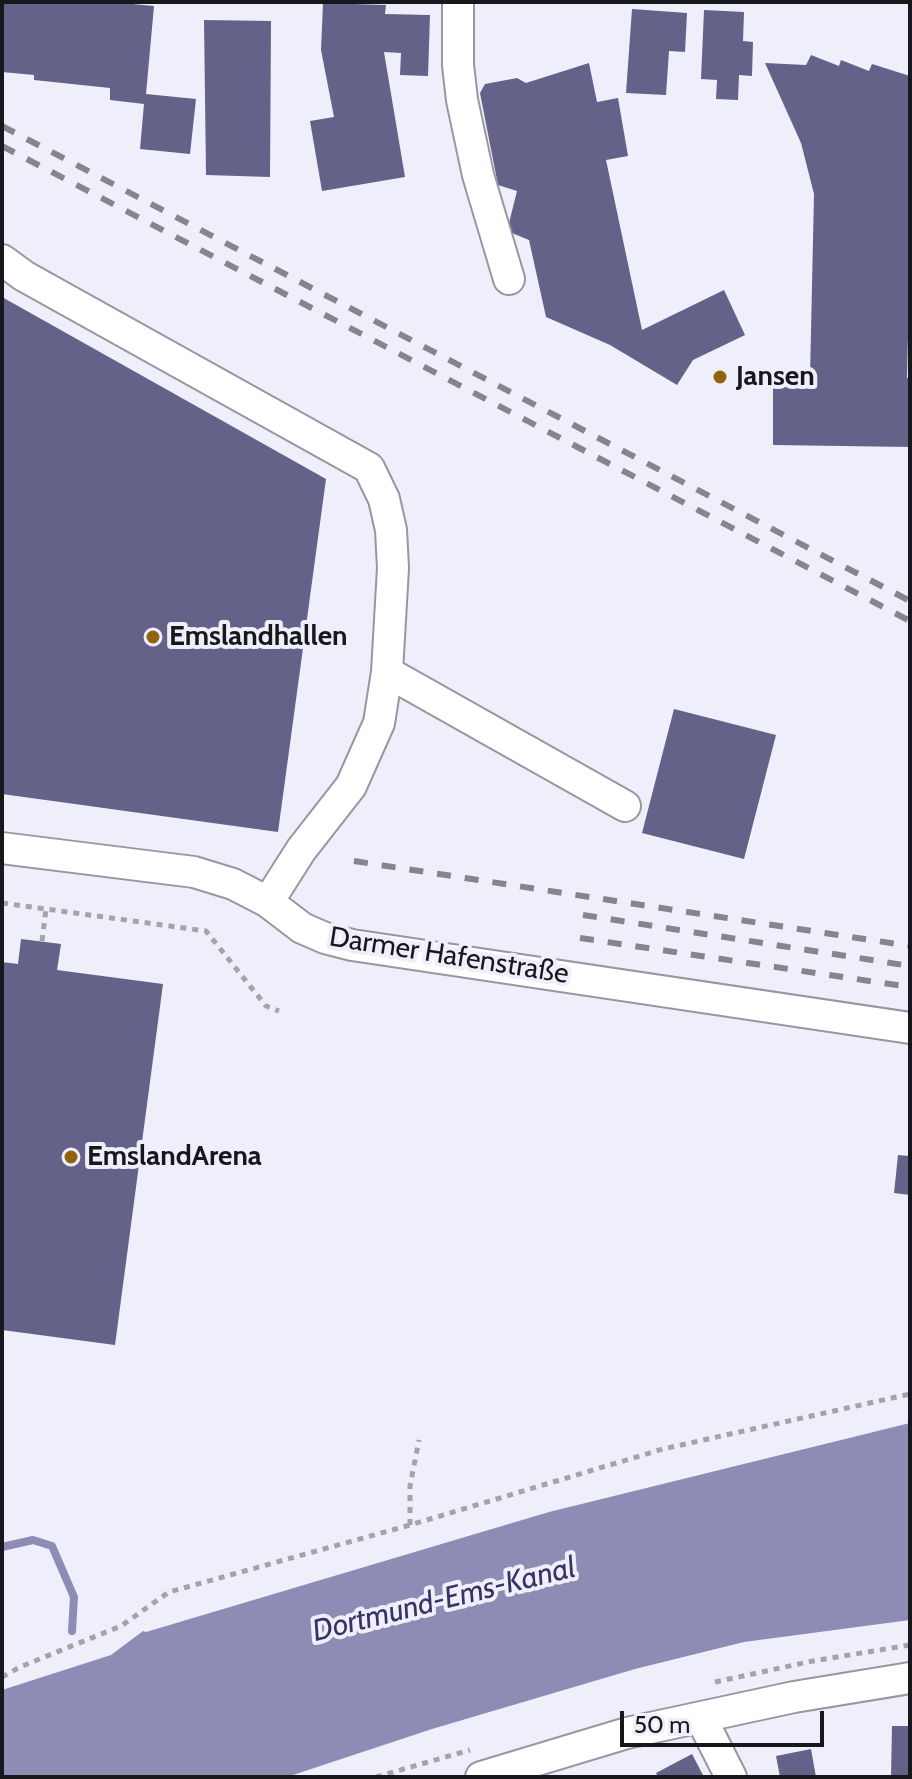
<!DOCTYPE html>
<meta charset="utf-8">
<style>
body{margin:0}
#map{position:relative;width:912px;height:1779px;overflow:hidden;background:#efeffb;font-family:Cabin,sans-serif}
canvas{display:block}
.frame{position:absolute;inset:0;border:4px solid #18181c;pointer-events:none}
.scale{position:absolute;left:620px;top:1711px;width:204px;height:36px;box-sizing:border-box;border:4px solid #18181c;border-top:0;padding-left:10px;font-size:24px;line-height:28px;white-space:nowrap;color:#18181c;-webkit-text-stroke:6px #efeffb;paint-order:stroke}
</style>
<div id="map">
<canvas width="912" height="1779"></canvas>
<div class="frame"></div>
<div class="scale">50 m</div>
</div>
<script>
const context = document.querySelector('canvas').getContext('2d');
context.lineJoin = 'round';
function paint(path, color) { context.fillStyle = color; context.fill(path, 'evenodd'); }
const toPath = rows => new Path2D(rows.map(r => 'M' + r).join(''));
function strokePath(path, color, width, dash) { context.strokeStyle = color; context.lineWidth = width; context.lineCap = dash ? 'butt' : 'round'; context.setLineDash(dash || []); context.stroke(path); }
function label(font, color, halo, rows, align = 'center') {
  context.font = font + ' Cabin,sans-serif'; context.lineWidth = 8; context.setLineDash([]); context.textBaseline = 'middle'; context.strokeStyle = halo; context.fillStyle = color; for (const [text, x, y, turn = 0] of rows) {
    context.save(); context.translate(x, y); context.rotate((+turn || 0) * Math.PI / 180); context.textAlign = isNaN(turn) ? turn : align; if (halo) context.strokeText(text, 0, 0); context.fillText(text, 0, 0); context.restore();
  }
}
const water = toPath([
 [910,1423,910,1620,744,1642,635,1669,432,1729,287,1777,2,1777,2,1690,111,1655,143,1631,146,1632,549,1512]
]);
const stream = toPath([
 [2,1547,33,1540,52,1546,74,1597,72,1631]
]);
const building = toPath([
 [3,2,111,2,154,6,146,94,196,99,190,154,140,149,144,104,110,100,110,88,34,80,34,75,2,72],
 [323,3,386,5,385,14,430,15,428,76,400,75,401,53,384,52,405,177,322,191,310,121,334,117,321,50],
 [632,9,687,13,685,52,669,51,666,95,626,93],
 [704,10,744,12,743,41,753,42,752,76,739,75,738,100,716,99,717,80,701,79],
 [204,20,271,21,270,177,206,175],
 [811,55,839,66,841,60,869,71,872,64,910,76,910,252,907,378,910,378,910,447,773,445,773,376,810,377,814,194,801,143,765,63,806,65],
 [589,63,597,102,618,98,628,156,606,160,642,330,724,290,745,335,693,360,677,385,610,345,546,317,529,240,507,231,517,191,498,185,480,93,485,84,517,78,526,83],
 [2,297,326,479,278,832,2,794],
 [674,709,776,735,744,859,642,833],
 [21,939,61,944,57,970,163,984,115,1345,2,1330,2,962,18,964],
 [898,1155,910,1156,910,1195,894,1193],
 [892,1726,910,1726,910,1777,891,1777],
 [811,1749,816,1777,780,1777,776,1756],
 [692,1754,704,1777,658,1777,656,1773]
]);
const path = toPath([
 [2,903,206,931,266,1006,279,1011],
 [42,941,46,909],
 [410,1525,410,1486,419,1440],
 [2,1677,20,1667,121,1626,169,1592,410,1525,663,1449,910,1394],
 [715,1682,813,1661,910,1645],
 [376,1777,470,1750]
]);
const minor = toPath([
 [458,2,458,65,462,100,478,175,509,279],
 [2,260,24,276,369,468,384,499,391,530,393,568,387,672,379,723,351,786,301,850,268,902],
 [387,672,625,806],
 [2,848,194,872,233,884,268,902,302,928,325,938,352,945,910,1028],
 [701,1718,731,1777],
 [481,1777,627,1733,794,1697,910,1678]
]);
const rail = toPath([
 [2,126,910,601],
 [2,146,910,621],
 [354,861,910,946],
 [583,915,910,966],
 [580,938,910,987]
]);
const markers = [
 [720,377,8,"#90630d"],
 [153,637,8,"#90630d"],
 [71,1157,8,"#90630d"]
];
const poiNames = [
 ["Jansen",736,377],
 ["Emslandhallen",169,637],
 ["EmslandArena",87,1157]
];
const streetNames = [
 ["Darmer Hafenstraße",449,956,9]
];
const waterNames = [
 ["Dortmund-Ems-Kanal",444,1600,-14]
];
paint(water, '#8e8cb5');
strokePath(stream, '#8e8cb5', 8);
paint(building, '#646288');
strokePath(minor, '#9797a2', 34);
strokePath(path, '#a3a3ac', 5, [6, 6]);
strokePath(minor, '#fff', 30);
strokePath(rail, '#85858d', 6, [14, 14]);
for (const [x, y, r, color] of markers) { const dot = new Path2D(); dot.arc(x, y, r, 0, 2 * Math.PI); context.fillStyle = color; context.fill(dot); strokePath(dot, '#efeffb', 3); }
label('bold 28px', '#18181c', '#efeffb', poiNames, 'left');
label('28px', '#18181c', '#efeffb', streetNames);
label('italic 30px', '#383267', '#efeffb', waterNames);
</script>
